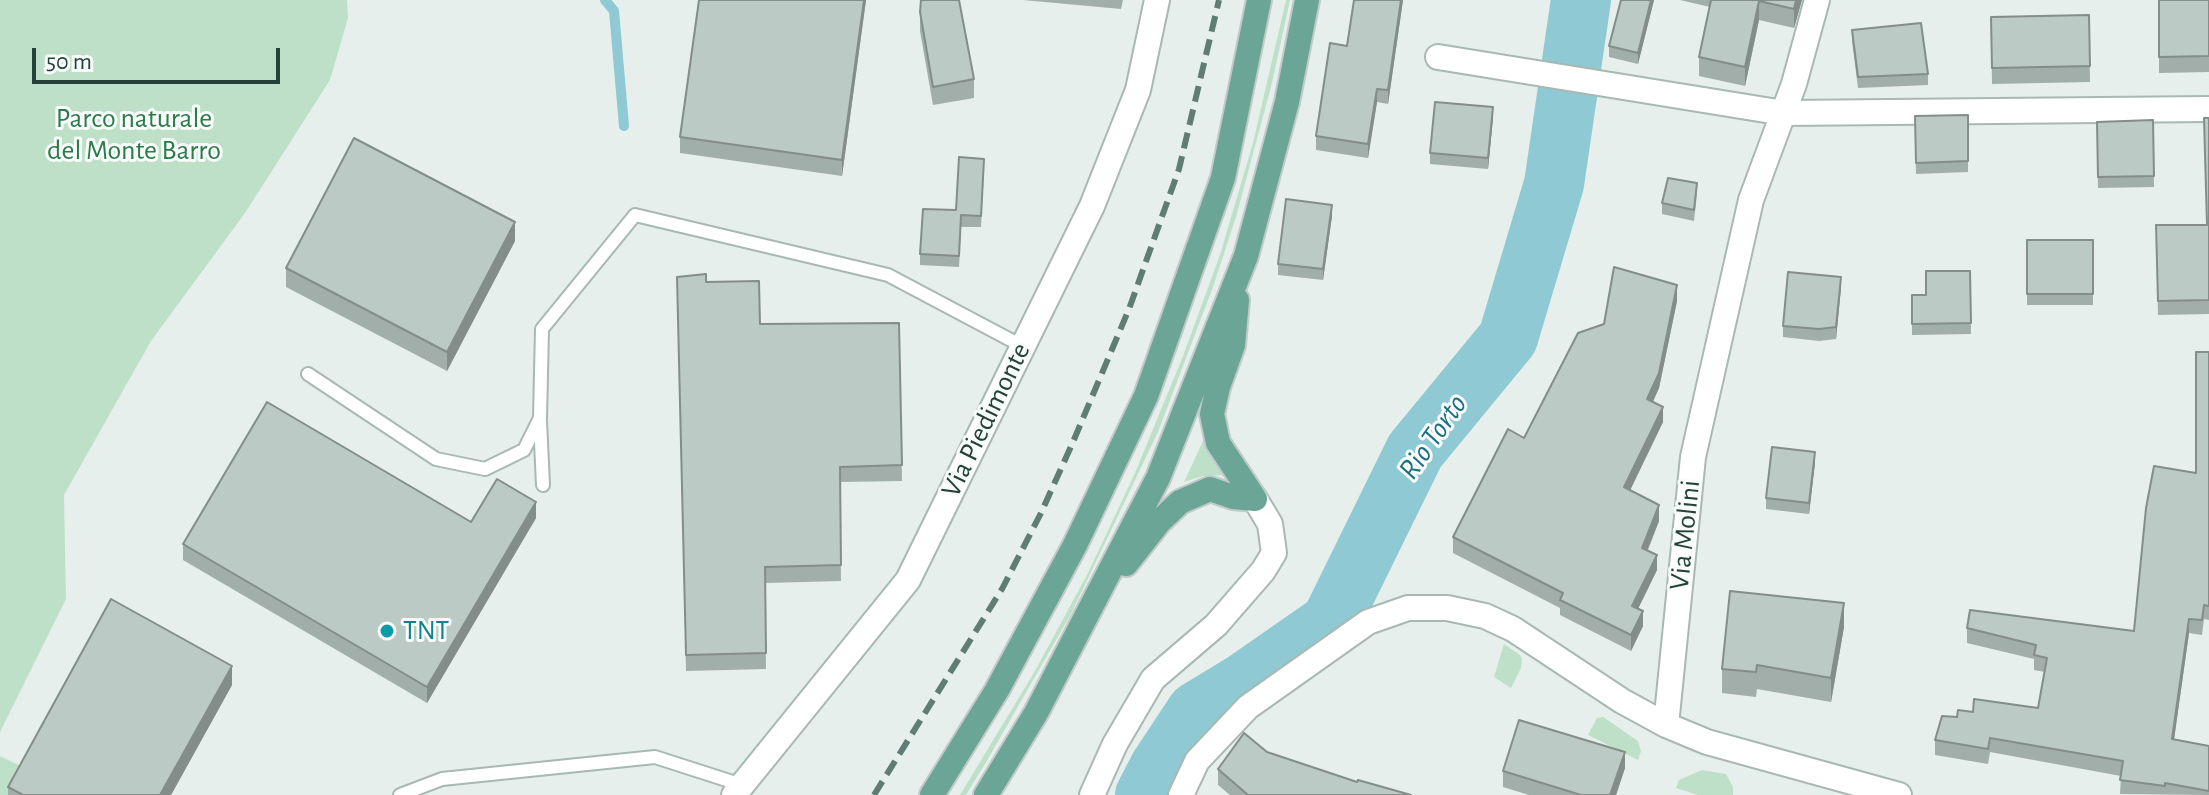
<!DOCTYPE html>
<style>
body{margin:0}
#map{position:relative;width:2209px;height:795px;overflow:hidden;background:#e6efeb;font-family:"Alegreya Sans",sans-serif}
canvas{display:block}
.scale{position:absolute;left:32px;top:48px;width:248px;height:36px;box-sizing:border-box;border:4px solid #24423a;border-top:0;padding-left:10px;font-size:24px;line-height:28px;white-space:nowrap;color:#24423a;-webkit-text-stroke:6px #f7fbf9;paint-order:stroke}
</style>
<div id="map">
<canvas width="2209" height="795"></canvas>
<div class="scale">50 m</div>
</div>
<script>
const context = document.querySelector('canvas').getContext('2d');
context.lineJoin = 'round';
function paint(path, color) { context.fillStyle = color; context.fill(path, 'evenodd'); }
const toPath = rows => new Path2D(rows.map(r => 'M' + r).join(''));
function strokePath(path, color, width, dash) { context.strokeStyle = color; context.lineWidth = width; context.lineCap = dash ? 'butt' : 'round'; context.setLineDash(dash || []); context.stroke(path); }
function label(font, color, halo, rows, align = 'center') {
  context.font = font + ' "Alegreya Sans",sans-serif'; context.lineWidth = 6; context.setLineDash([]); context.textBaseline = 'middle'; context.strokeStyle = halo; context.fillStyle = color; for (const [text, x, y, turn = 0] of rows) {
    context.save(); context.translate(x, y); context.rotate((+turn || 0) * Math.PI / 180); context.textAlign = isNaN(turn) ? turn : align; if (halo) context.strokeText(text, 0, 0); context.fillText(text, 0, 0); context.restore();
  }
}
const green = toPath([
 [0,0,347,0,348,18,330,80,245,213,151,341,64,495,66,599,0,732],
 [1286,0,1290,0,1272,83,1236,217,1213,287,1158,432,1071,614,985,764,966,795,960,795,1035,671,1088,573,1135,473,1183,356,1220,255,1253,143],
 [1204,439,1228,475,1203,476,1184,482],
 [1504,644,1520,655,1522,659,1521,668,1511,688,1494,677],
 [1603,717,1638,741,1641,751,1638,760,1588,735,1597,718],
 [0,756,80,795,0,795],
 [1702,770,1726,774,1733,787,1733,795,1698,795,1676,788,1679,780]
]);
const stream = toPath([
 [605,0,614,11,624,126]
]);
const river = toPath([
 [1145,795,1159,768,1196,712,1242,684,1331,622,1415,451,1508,338,1554,184,1581,0]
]);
const service = toPath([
 [308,374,436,459,485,469,524,450,540,418,542,329,635,215,888,275,1022,346],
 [540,421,543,485],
 [400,795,442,779,655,757,742,785]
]);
const minor = toPath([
 [1817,0,1794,84,1751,200,1693,457,1666,725,1707,742,1899,795],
 [1438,57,1784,113,2209,109],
 [734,795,908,580,1092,206,1138,90,1157,0],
 [1092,795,1115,744,1153,679,1216,625,1263,571,1274,553,1270,524,1255,499],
 [1181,795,1197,761,1248,707,1368,622,1408,608,1447,608,1485,616,1513,629,1622,701,1666,725]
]);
const primary = toPath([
 [1237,300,1233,345,1218,387,1212,414,1218,443,1255,499],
 [1126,564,1159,522,1180,502,1210,489,1233,497,1255,499],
 [932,795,997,690,1075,545,1146,396,1223,178,1259,0],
 [986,795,1036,713,1158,478,1246,256,1287,102,1307,0]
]);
const rail = toPath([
 [874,795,1002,589,1041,513,1073,442,1129,309,1179,169,1219,0]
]);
const wall = toPath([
 [699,0,866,0,842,176,680,153,680,137],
 [1023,0,1123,0,1121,9],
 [1403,0,1388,104,1377,102,1368,158,1316,150,1316,136,1347,46],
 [1654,0,1638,64,1609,57,1609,46],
 [1680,0,1802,0,1794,28,1759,20,1745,86,1699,76,1699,57,1710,7],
 [2159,0,2209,0,2209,72,2159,73],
 [920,12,974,79,974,98,933,105,920,31],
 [2089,15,2090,82,1992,84,1991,17],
 [1852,30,1928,74,1928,85,1858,88,1852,41],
 [1968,115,1968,172,1916,174,1915,116],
 [1493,118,1488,169,1430,164,1430,153],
 [2209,118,2209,314,2158,315,2156,225,2206,225],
 [2153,120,2154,187,2098,188,2097,122],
 [984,170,981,227,961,227,959,267,920,265,920,254,956,210],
 [1697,194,1694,221,1662,214,1662,203],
 [1332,216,1323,280,1278,275,1278,264],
 [2027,240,2093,240,2093,305,2027,305],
 [515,241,447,371,286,287,286,268],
 [1970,271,1971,334,1912,335,1912,295,1926,295],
 [677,277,706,282,760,324,899,323,902,481,840,482,841,581,765,583,766,669,686,671],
 [1841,288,1836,339,1819,341,1783,337,1783,326],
 [1677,301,1659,388,1653,402,1663,422,1630,490,1659,521,1648,550,1657,570,1638,609,1643,626,1631,651,1560,615,1560,608,1453,553,1453,537,1524,438],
 [2209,352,2209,620,2204,619,2202,635,2189,633,2174,739,2209,746,2209,795,2120,794,2121,776,1990,752,1988,764,1935,755,1935,740,1957,717,1973,712,2038,708,2045,672,2034,670,2034,659,1967,643,1967,628,2134,631,2196,473],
 [1815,463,1809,514,1766,509,1766,498],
 [536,518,427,703,183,560,183,544],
 [1844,627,1831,702,1757,689,1756,697,1722,693,1722,669],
 [232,685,171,795,8,795,8,787],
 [1267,752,1357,782,1411,795,1230,795,1218,785,1218,769],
 [1625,768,1616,795,1529,795,1503,787,1503,771]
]);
const shadedWall = toPath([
 [864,0,866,0,842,176,842,160],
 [1401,0,1403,0,1388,104,1388,90],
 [1651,0,1654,0,1638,64,1638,53],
 [1796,0,1802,0,1794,28,1794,9],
 [1759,1,1759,20,1745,86,1745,67],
 [1377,89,1377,102,1368,158,1368,144],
 [1493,107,1493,118,1488,169,1488,158],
 [1332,205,1332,216,1323,280,1323,269],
 [515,222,515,241,447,371,447,352],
 [1841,277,1841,288,1836,339,1836,327],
 [1677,285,1677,301,1659,388,1647,414,1647,399],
 [1663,407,1663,422,1624,503,1624,487],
 [1815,452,1815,463,1809,514,1809,503],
 [536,502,536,518,427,703,427,687],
 [1659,505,1659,521,1642,563,1642,548],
 [1657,555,1657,570,1632,621,1632,606],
 [1844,603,1844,627,1831,702,1831,678],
 [1643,611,1643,626,1631,651,1631,635],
 [2189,619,2189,633,2172,754,2172,739],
 [232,666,232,685,171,795,160,795],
 [1625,752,1625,768,1616,795,1610,795]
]);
const building = toPath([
 [699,0,864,0,842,160,680,137,699,0],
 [921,0,959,0,974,79,933,87,920,12,921,0],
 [1354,0,1401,0,1388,90,1377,89,1368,144,1316,136,1330,43,1347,46,1354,0],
 [1621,0,1651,0,1638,53,1609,46,1621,0],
 [1711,0,1796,0,1794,9,1759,1,1745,67,1699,57,1711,0],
 [2159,0,2209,0,2209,56,2159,57,2159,0],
 [2089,15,2090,66,1992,68,1991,17,2089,15],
 [1921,23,1928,74,1858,77,1852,30,1921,23],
 [1435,102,1493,107,1488,158,1430,153,1435,102],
 [1968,115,1968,161,1916,163,1915,116,1968,115],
 [2204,118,2209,118,2209,300,2158,301,2156,225,2207,225,2204,118],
 [2153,120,2154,176,2098,177,2097,122,2153,120],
 [354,138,515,222,447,352,286,268,354,138],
 [959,157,984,159,981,216,961,215,959,256,920,254,923,209,956,210,959,157],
 [1668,178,1697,183,1694,210,1662,203,1668,178],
 [1286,199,1332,205,1323,269,1278,264,1286,199],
 [2027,240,2093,240,2093,294,2027,294,2027,240],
 [1614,267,1677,285,1659,373,1647,399,1663,407,1624,487,1659,505,1642,548,1657,555,1632,606,1643,611,1631,635,1560,600,1563,593,1453,537,1508,429,1524,438,1578,333,1604,324,1614,267],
 [1926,271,1970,271,1971,323,1912,324,1912,295,1926,295,1926,271],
 [1788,272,1841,277,1836,327,1819,329,1783,326,1788,272],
 [706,274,706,282,759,281,760,324,899,323,902,465,840,467,841,565,765,567,766,653,686,655,677,277,706,274],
 [2196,352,2209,352,2209,606,2204,605,2202,620,2189,619,2172,739,2209,746,2209,791,2165,783,2165,786,2120,780,2123,761,1990,738,1988,749,1935,740,1942,716,1957,717,1958,710,1973,712,1974,699,2038,708,2047,658,2034,655,2036,645,1967,628,1970,610,2134,631,2146,508,2154,466,2196,473,2196,352],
 [267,402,471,522,497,479,536,502,427,687,183,544,267,402],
 [1772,447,1815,452,1809,503,1766,498,1772,447],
 [1730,591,1844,603,1831,678,1757,665,1756,672,1722,669,1730,591],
 [111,599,232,666,160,795,23,795,8,787,111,599],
 [1519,720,1625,752,1610,795,1581,795,1503,771,1519,720],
 [1244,733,1267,752,1357,782,1358,780,1411,795,1248,795,1218,769,1244,733]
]);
const markers = [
 [387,631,8,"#0f9aa8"]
];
const parkNames = [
 ["Parco naturale",134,119],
 ["del Monte Barro",134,151]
];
const streetNames = [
 ["Via Piedimonte",986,420,-64],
 ["Via Molini",1685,535,-84]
];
const cultureNames = [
 ["TNT",403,631]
];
const waterNames = [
 ["Rio Torto",1433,437,-55]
];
paint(green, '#bfe0c8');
strokePath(stream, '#8ec9d4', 10);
strokePath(river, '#8ec9d4', 60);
strokePath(service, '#a8b8b2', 16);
strokePath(minor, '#a8b8b2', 28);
strokePath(primary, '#c2cac8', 28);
strokePath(service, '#fff', 12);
strokePath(minor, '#fff', 24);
strokePath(primary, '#6aa596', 24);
strokePath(rail, '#5f7d75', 6, [16, 8]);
paint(wall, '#a1aea9');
paint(shadedWall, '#838d89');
paint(building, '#bbcac4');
strokePath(building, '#838d89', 2);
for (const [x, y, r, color] of markers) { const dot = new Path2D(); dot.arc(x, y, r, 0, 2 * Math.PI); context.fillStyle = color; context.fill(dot); strokePath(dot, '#f7fbf9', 3); }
label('28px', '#2d7a4b', '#f7fbf9', parkNames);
label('28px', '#24423a', '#f7fbf9', streetNames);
label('28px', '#0d838f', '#f7fbf9', cultureNames, 'left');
label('italic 30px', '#1c6f80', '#f7fbf9', waterNames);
</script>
